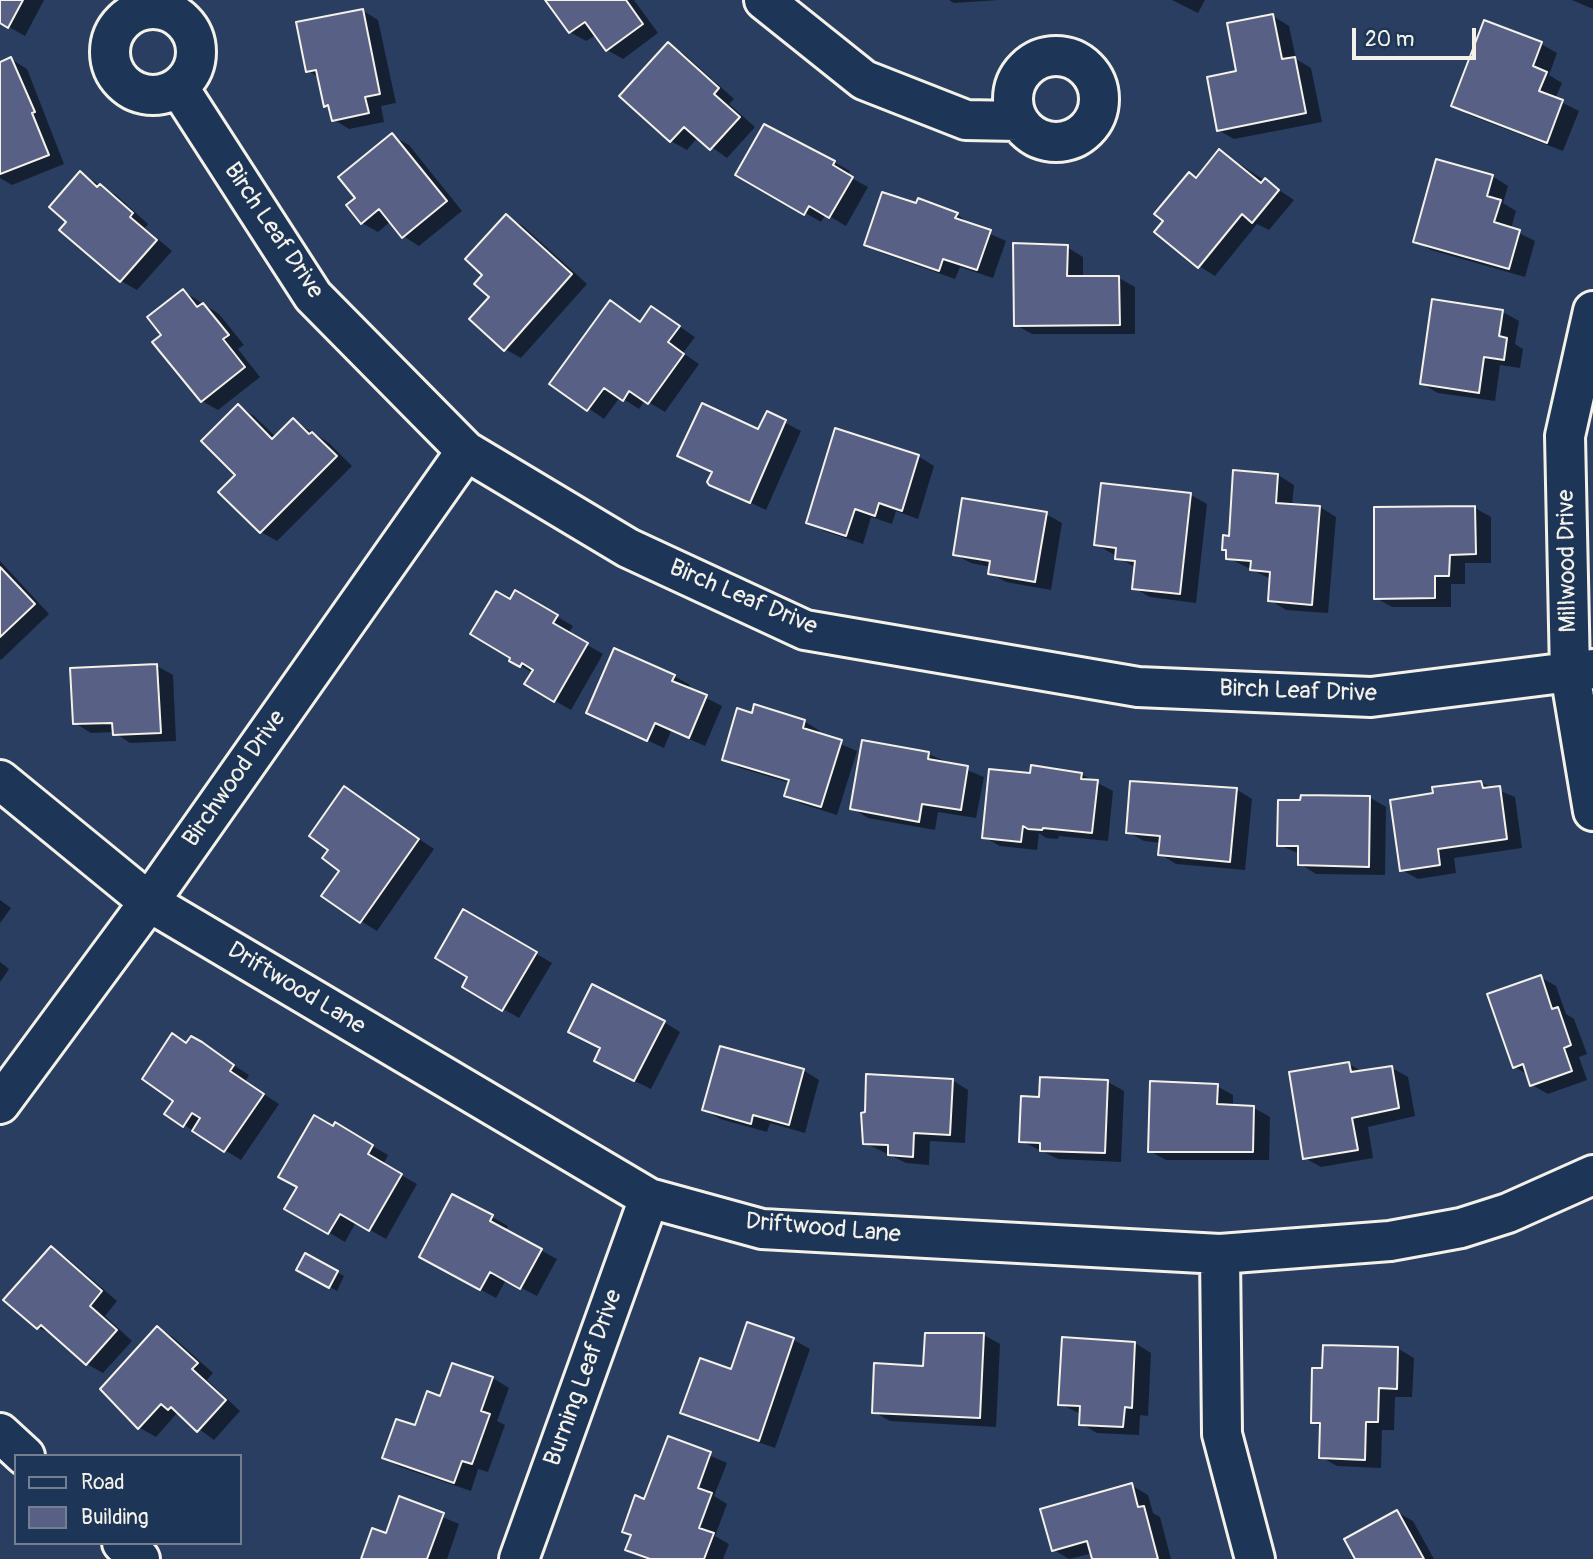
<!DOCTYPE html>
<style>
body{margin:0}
#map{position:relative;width:1593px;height:1559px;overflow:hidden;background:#293e60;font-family:Pangolin,sans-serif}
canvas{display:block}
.legend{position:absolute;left:14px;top:1454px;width:228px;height:91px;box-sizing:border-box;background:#1d3557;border:2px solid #738091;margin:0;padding:9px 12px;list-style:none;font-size:21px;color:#f4f1e8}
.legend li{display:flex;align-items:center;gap:14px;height:35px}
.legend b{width:35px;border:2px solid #738091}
.scale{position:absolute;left:1352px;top:28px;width:124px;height:32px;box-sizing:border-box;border:4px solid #f4f1e8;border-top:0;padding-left:9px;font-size:21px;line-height:24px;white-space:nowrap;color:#f4f1e8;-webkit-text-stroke:5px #1d3557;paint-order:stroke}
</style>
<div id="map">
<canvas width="1593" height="1559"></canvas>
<ul class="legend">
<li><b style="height:9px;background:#1d3557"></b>Road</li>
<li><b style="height:19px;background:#586086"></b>Building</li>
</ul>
<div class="scale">20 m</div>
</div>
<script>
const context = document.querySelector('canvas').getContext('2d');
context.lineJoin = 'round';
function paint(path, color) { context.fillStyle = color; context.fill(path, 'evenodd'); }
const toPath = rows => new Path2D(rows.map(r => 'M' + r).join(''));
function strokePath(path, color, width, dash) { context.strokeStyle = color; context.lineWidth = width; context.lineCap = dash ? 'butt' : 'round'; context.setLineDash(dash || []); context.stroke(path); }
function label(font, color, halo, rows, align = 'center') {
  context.font = font + ' Pangolin,sans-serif'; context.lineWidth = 5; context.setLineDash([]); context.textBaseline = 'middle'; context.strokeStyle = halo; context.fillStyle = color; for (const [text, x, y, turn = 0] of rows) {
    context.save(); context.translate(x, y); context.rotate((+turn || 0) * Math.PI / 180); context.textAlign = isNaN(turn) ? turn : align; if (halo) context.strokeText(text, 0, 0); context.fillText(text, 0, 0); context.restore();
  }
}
const shadow = toPath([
 [0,0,44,0,25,36,0,22],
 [547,0,634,0,658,33,623,59,607,50,596,35,586,41,570,32],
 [949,0,999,0,954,3],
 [1172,0,1205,0,1198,13],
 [1572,0,1593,0,1593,9],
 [362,10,378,20,396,103,381,106,384,122,349,129,333,119,330,108,325,105,320,78,308,71],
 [1273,16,1289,26,1296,59,1311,68,1322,122,1234,139,1218,130,1238,72],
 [1541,44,1557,53,1549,75,1562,83,1555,99,1579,111,1563,151,1469,115,1453,105],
 [668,45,684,54,734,99,729,104,755,127,727,158,698,137,687,150,671,141,622,96],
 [11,59,27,69,64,164,12,185,0,178,0,64],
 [392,136,409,145,462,211,419,246,403,236,391,221,378,232,362,223,358,198],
 [1220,151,1294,200,1269,230,1257,224,1215,276,1199,266,1197,179],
 [834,162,850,171,848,176,868,187,846,226,826,214,821,222,738,174],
 [80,173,116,195,148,224,145,228,172,251,137,290,121,281,62,230,69,221],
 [1492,176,1508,186,1503,203,1516,211,1511,229,1535,241,1525,277,1431,250,1415,241],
 [957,214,972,226,1006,241,993,278,960,267,955,279,882,253,866,244],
 [507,217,523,226,587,284,521,358,505,349,485,275],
 [1067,247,1083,257,1083,278,1119,278,1135,287,1135,334,1032,334,1016,325],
 [183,291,219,314,244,345,238,349,260,377,218,410,202,401,155,342,164,335],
 [610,302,641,322,652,308,695,337,683,353,699,364,665,412,645,400,639,409,620,397,604,419,552,383],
 [1503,312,1519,321,1515,344,1523,349,1520,368,1500,365,1495,401,1438,393,1422,384],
 [238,406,254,416,276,437,293,420,329,443,352,466,277,541,261,532,221,492,238,475],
 [768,414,801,431,766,510,711,484,759,432],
 [918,456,934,466,918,519,896,511,892,524,871,517,863,544,824,531,808,522],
 [1278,475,1294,485,1292,506,1320,507,1336,517,1328,613,1286,610,1270,600,1271,579,1228,558,1228,552,1224,549],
 [1191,495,1207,504,1196,603,1150,597,1134,588,1136,568,1096,544],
 [1475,508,1491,517,1491,563,1465,563,1465,584,1451,584,1451,607,1392,607,1376,598],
 [1046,514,1062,523,1051,590,1006,582,990,573,991,567,971,563,954,554],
 [0,561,49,614,1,660,0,659],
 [515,592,573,626,568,634,603,654,571,710,526,684,533,673,511,660],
 [157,666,173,675,176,741,130,743,114,732,91,733,75,723],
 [674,676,690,685,688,689,722,706,705,746,671,731,664,748,588,713],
 [753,715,804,721,820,731,819,735,857,751,837,815,802,804,786,795,790,783,740,768,724,759],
 [928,754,984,777,976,818,938,812,935,830,868,818,852,808],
 [1081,774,1113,791,1108,841,1059,836,1058,839,1046,838,1039,833,1037,850,1000,846,984,837,1031,775],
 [1481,783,1515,797,1522,848,1454,858,1456,873,1418,879,1402,870,1435,795],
 [344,788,434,849,377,931,361,921,330,850],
 [1236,789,1252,799,1245,870,1176,864,1160,854,1161,843,1144,841,1128,832],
 [1369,797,1386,807,1385,875,1316,874,1300,864,1300,854,1279,845],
 [0,900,11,908,0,923],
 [464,911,552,963,519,1018,464,986,470,976],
 [0,962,9,969,0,982],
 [1540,977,1556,986,1566,1014,1574,1019,1587,1054,1579,1057,1587,1080,1548,1094,1532,1085,1528,1075,1515,1067],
 [664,1022,680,1032,651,1089,612,1070],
 [191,1038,249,1075,245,1082,279,1104,241,1160,184,1125,176,1100],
 [1349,1064,1363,1072,1392,1068,1408,1077,1415,1116,1368,1127,1373,1158,1321,1167,1305,1158],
 [803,1070,819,1080,805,1133,770,1123,767,1132,720,1119,704,1109],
 [1041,1079,1108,1082,1124,1091,1121,1162,1058,1159,1021,1141,1041,1099],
 [952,1080,968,1090,965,1143,930,1141,929,1165,906,1163,865,1143],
 [1217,1086,1233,1095,1233,1107,1254,1108,1270,1117,1269,1160,1166,1160,1150,1151],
 [336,1125,388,1155,383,1165,417,1184,386,1239,356,1222,345,1242,287,1208],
 [492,1217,508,1226,505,1231,557,1259,537,1296,506,1280,496,1298,437,1266],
 [51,1248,67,1258,117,1301,105,1316,132,1341,103,1373,87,1364,56,1335,38,1328],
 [306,1256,344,1276,337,1291,299,1270],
 [748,1325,794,1340,810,1349,775,1448,698,1421,682,1412,732,1371],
 [158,1328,174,1338,213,1373,207,1380,240,1411,214,1440,177,1413,156,1437,140,1428,102,1389],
 [984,1335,1000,1344,996,1427,890,1421,874,1412,925,1368],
 [1135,1343,1151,1353,1148,1416,1140,1415,1139,1435,1097,1433,1081,1424,1081,1414,1060,1404],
 [1397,1348,1414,1358,1412,1397,1395,1397,1394,1430,1382,1430,1381,1468,1337,1466,1321,1457,1321,1427,1313,1422,1324,1370],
 [453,1365,493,1378,509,1388,497,1421,505,1425,488,1472,478,1469,471,1491,400,1467,384,1458,441,1398],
 [669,1438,727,1463,714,1496,727,1504,715,1536,729,1544,723,1559,645,1559,627,1549],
 [1131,1485,1148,1495,1153,1513,1160,1517,1171,1559,1094,1559,1093,1553,1069,1559,1054,1550],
 [400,1499,459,1524,447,1559,362,1559,387,1535],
 [1397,1512,1413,1521,1434,1559,1356,1559]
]);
const building = toPath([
 [0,0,23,0,8,28,0,23,0,0],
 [545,0,626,0,643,24,606,51,585,22,569,33,545,0],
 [363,9,380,94,365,97,369,113,332,121,328,105,324,107,316,70,306,72,296,22,363,9],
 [1273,14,1282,59,1295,57,1306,113,1217,131,1207,77,1236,71,1227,23,1273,14],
 [1484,20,1542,42,1533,66,1547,72,1539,91,1563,100,1547,143,1451,106,1484,20],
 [668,42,719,88,714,94,740,117,710,150,684,127,670,142,619,96,668,42],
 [11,57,35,112,32,113,49,155,0,174,0,62,11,57],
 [764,124,835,161,833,165,853,177,829,218,809,206,804,215,735,175,764,124],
 [392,133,447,201,402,238,379,209,361,224,346,205,355,198,338,177,392,133],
 [1219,149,1261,183,1265,178,1279,190,1252,223,1242,214,1198,268,1154,232,1163,221,1154,214,1189,172,1196,178,1219,149],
 [1436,159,1493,175,1487,196,1501,200,1494,222,1520,230,1509,269,1413,242,1436,159],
 [80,171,97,187,100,184,133,213,130,217,157,240,120,282,59,230,66,222,49,207,80,171],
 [882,192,916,203,918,198,958,213,955,218,991,230,977,270,943,259,939,271,864,245,882,192],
 [506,214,572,274,504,351,469,319,489,297,474,284,482,275,465,259,506,214],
 [1013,243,1068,245,1067,276,1119,276,1120,325,1014,326,1013,243],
 [183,289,197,307,203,303,229,335,223,339,245,367,201,402,152,342,161,335,147,317,183,289],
 [1432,299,1503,310,1499,336,1507,338,1504,360,1484,357,1479,393,1420,384,1432,299],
 [610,300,640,322,651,306,680,326,668,342,684,354,648,404,629,391,623,401,604,388,587,411,549,384,610,300],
 [702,403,758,429,767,411,786,420,750,503,709,485,707,482,712,472,677,456,702,403],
 [238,404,272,439,293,418,309,434,312,432,337,456,260,533,218,492,235,475,201,441,238,404],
 [835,428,919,455,902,511,879,503,875,516,855,509,846,536,806,523,835,428],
 [1233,470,1278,474,1276,503,1320,506,1312,605,1268,601,1270,572,1250,570,1251,561,1226,559,1226,550,1222,550,1223,535,1229,536,1233,470],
 [1101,483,1191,493,1180,594,1132,589,1135,561,1115,559,1116,548,1094,545,1101,483],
 [962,498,1047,512,1035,582,988,574,990,561,953,555,962,498],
 [1475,506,1476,554,1450,555,1449,576,1435,576,1435,598,1374,599,1374,507,1475,506],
 [0,567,35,604,0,637,0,567],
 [515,590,558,615,553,623,588,643,554,702,524,684,533,670,522,663,520,667,509,661,510,658,470,634,496,591,510,599,515,590],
 [614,648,675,675,672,681,707,695,689,738,655,723,647,741,586,713,614,648],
 [157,664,161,733,113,735,112,723,73,724,70,668,157,664],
 [754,704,805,720,803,728,842,740,821,807,784,796,789,780,722,760,737,708,752,713,754,704],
 [862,740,929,752,928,759,968,766,961,810,922,804,919,822,850,809,862,740],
 [1031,765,1082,773,1081,779,1098,780,1092,833,1043,828,1042,830,1028,829,1023,826,1021,842,982,838,989,769,1030,773,1031,765],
 [1130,781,1237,788,1230,862,1158,855,1160,836,1126,833,1130,781],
 [1481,781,1483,788,1500,786,1507,839,1438,849,1440,865,1400,871,1390,800,1433,793,1432,787,1481,781],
 [344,786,419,839,360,923,321,896,339,871,322,858,328,850,309,836,344,786],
 [1301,795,1370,796,1369,867,1298,865,1298,846,1277,846,1278,800,1300,800,1301,795],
 [463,909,537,952,502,1011,462,987,467,977,435,958,463,909],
 [1541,975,1552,1009,1558,1007,1571,1045,1564,1048,1572,1071,1530,1086,1523,1064,1513,1068,1487,994,1541,975],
 [592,984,665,1021,634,1081,594,1061,600,1048,568,1032,592,984],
 [172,1033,186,1043,191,1036,202,1042,234,1065,230,1071,264,1094,224,1152,192,1131,200,1118,192,1113,183,1127,164,1114,173,1101,142,1079,172,1033],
 [720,1046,804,1069,789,1125,753,1115,751,1124,702,1110,720,1046],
 [1349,1062,1351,1072,1392,1066,1399,1108,1352,1118,1358,1150,1303,1159,1289,1072,1349,1062],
 [866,1074,953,1079,950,1135,914,1133,913,1157,888,1155,888,1145,863,1144,861,1113,865,1112,866,1074],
 [1040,1077,1108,1080,1105,1153,1040,1151,1040,1143,1019,1142,1021,1096,1039,1097,1040,1077],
 [1150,1081,1218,1084,1217,1104,1254,1106,1253,1152,1148,1152,1150,1081],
 [314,1115,333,1126,335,1122,373,1145,368,1154,402,1174,369,1231,340,1214,328,1234,284,1209,297,1187,278,1177,314,1115],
 [452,1194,493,1215,490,1221,542,1249,520,1289,490,1272,480,1290,419,1257,452,1194],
 [51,1246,102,1291,90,1306,117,1330,86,1365,41,1325,37,1329,3,1300,51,1246],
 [305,1253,338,1271,329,1288,296,1270,305,1253],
 [747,1322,794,1338,759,1441,680,1413,700,1358,731,1369,747,1322],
 [157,1326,198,1363,192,1369,226,1400,197,1432,171,1407,168,1410,161,1404,138,1429,100,1389,157,1326],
 [925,1333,984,1333,980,1418,872,1413,874,1363,923,1366,925,1333],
 [1062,1337,1135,1342,1132,1408,1125,1407,1123,1427,1079,1425,1080,1406,1058,1405,1062,1337],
 [1323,1345,1398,1347,1397,1389,1379,1388,1378,1422,1366,1422,1365,1460,1319,1458,1320,1423,1311,1423,1312,1368,1322,1368,1323,1345],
 [452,1363,493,1377,481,1411,490,1414,472,1464,462,1461,454,1483,382,1458,396,1419,415,1425,427,1391,440,1396,452,1363],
 [668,1436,711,1452,698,1488,712,1493,699,1528,714,1533,704,1559,650,1559,625,1550,631,1535,622,1532,635,1495,644,1499,668,1436],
 [1132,1483,1138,1507,1144,1506,1158,1559,1092,1559,1087,1541,1052,1551,1040,1509,1132,1483],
 [399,1496,444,1513,427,1559,361,1559,372,1528,386,1533,399,1496],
 [1397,1510,1424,1559,1355,1559,1344,1539,1397,1510]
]);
const street = toPath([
 [764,0,864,80,966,120,1018,121],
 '110 52a43 43 0 1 1 86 0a43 43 0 1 1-86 0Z',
 '1013 99a43 43 0 1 1 86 0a43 43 0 1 1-86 0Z',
 [179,88,313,296,466,451,628,548,805,630,1138,687,1371,697,1593,669],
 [1593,311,1565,436,1570,673,1593,811],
 [0,780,149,902,649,1198,762,1229,1220,1254,1390,1241,1461,1228,1508,1213,1593,1175],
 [0,1104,149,902,466,451],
 [1220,1254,1222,1434,1255,1559],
 [0,1433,25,1456],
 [122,1543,140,1559],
 [519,1559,649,1198]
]);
const streetNames = [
 ["Birch Leaf Drive",273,231,56],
 ["Millwood Drive",1568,561,-91],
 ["Birch Leaf Drive",743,598,23],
 ["Birch Leaf Drive",1298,692,2],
 ["Birchwood Drive",235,779,-55],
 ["Driftwood Lane",296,989,31],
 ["Driftwood Lane",823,1229,5],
 ["Burning Leaf Drive",584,1378,-70]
];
paint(shadow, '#0007');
paint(building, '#586086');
strokePath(building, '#f4f1e8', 2);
strokePath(street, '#f4f1e8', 44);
strokePath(street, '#1d3557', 38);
label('24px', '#f4f1e8', '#1d3557', streetNames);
</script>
